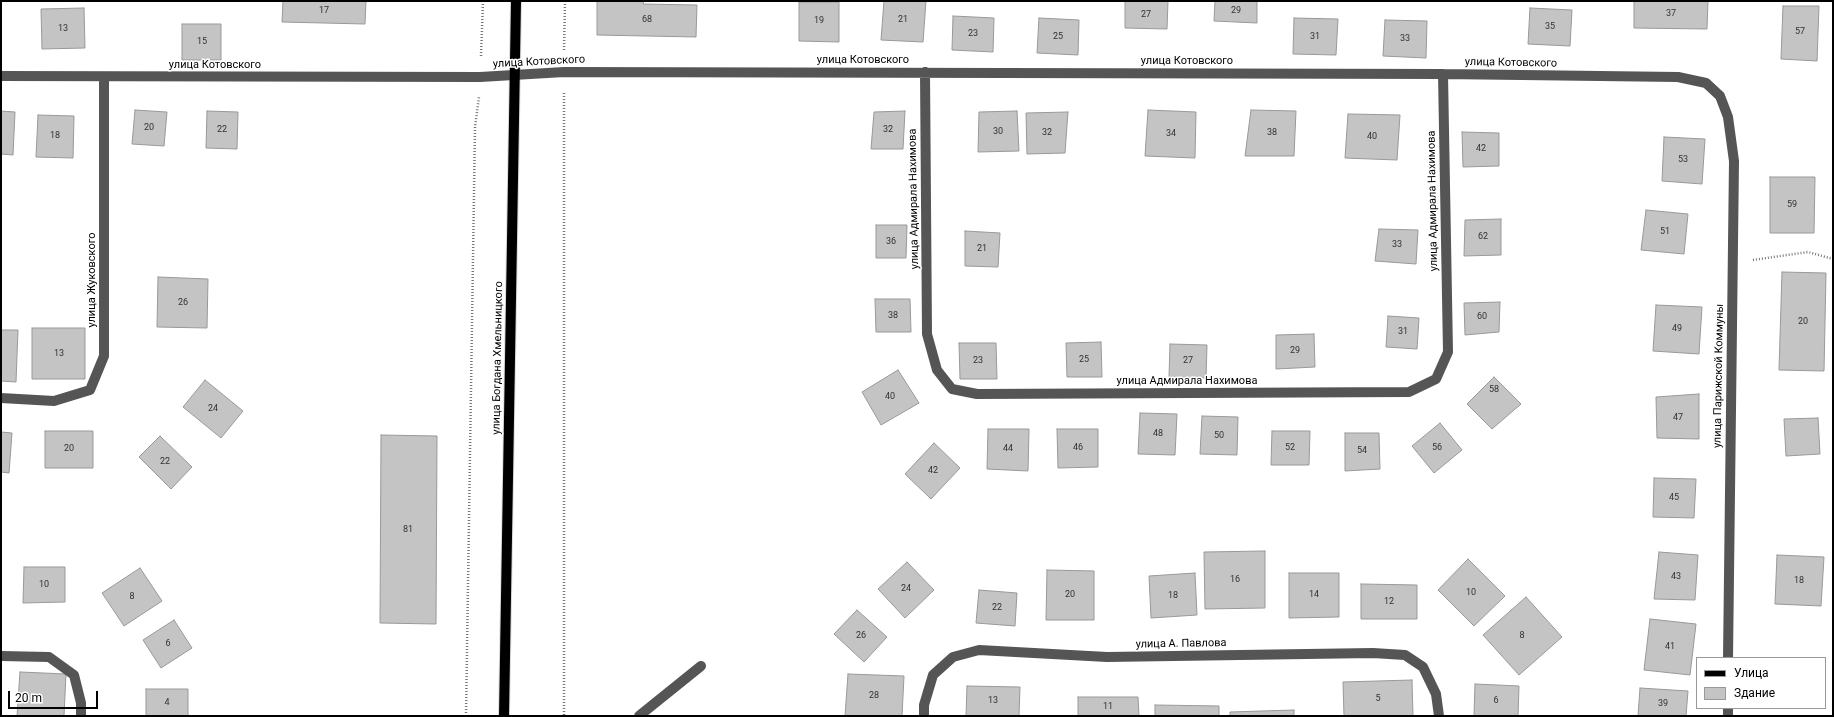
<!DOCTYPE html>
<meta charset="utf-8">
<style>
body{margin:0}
#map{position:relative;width:1834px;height:717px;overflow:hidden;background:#fff;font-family:Roboto,sans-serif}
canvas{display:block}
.frame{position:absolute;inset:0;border:2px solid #000;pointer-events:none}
.legend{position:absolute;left:1696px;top:657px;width:130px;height:52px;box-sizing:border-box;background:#fff;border:1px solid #999;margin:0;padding:5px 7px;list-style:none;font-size:12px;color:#000}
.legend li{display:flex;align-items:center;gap:8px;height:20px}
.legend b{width:20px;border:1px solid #999}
.scale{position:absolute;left:8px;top:691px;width:90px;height:18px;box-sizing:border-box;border:2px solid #000;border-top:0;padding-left:5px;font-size:12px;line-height:14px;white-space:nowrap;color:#000;-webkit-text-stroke:3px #fff;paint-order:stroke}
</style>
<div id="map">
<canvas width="1834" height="717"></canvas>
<div class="frame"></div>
<ul class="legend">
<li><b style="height:5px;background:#000"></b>Улица</li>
<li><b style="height:11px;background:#c4c4c4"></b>Здание</li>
</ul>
<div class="scale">20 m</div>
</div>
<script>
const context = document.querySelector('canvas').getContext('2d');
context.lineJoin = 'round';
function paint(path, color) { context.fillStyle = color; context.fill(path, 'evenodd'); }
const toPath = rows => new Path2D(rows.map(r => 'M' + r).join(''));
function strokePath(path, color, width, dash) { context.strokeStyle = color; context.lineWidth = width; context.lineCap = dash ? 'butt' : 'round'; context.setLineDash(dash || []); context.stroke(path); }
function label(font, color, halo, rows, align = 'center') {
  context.font = font + ' Roboto,sans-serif'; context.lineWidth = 3; context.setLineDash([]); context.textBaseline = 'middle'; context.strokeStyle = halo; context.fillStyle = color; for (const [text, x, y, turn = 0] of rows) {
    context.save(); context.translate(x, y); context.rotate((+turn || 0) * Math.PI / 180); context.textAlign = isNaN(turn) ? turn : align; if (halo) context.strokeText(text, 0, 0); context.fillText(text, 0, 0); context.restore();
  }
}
const building = toPath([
 [283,1,366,1,365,24,282,22,283,1],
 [597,1,644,1,643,4,697,5,696,37,597,35,597,1],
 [884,1,926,1,923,42,881,40,884,1],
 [1125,1,1168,1,1167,29,1125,28,1125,1],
 [1215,1,1257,1,1257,23,1214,21,1215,1],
 [1634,1,1708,1,1707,29,1634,28,1634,1],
 [799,2,839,2,839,42,799,41,799,2],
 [1783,6,1819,6,1817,61,1781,59,1783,6],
 [84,8,85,48,42,49,41,9,84,8],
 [1530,8,1572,10,1570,46,1528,44,1530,8],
 [953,16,994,18,993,52,952,50,953,16],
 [1039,18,1079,20,1078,55,1037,53,1039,18],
 [1294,18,1338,19,1336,55,1293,54,1294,18],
 [1385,20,1427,21,1426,58,1383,56,1385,20],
 [182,24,221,24,221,60,182,60,182,24],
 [135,110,167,112,164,146,132,144,135,110],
 [1148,110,1196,112,1195,158,1145,156,1148,110],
 [1251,110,1296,111,1294,156,1245,156,1251,110],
 [1,111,15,112,13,155,1,154,1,111],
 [207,111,238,112,237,149,206,148,207,111],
 [905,111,903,149,871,149,874,112,905,111],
 [1017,111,1019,151,978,152,979,112,1017,111],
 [1068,112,1065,153,1027,154,1026,113,1068,112],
 [1348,114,1400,115,1397,160,1345,158,1348,114],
 [38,115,74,116,73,158,36,157,38,115],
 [1462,132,1499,133,1499,166,1463,167,1462,132],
 [1664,137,1705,139,1702,184,1662,181,1664,137],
 [1770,177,1815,177,1814,233,1770,233,1770,177],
 [1646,210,1688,214,1684,254,1641,250,1646,210],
 [1501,219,1501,255,1464,256,1465,220,1501,219],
 [876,225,907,225,906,258,876,258,876,225],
 [1379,229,1418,230,1416,264,1375,261,1379,229],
 [965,231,1000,233,998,267,965,266,965,231],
 [1782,272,1826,273,1824,371,1779,370,1782,272],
 [158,277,208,279,207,328,157,327,158,277],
 [875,299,910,299,911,332,876,332,875,299],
 [1500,302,1499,332,1465,335,1464,303,1500,302],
 [1656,305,1702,307,1699,354,1653,351,1656,305],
 [1388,316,1419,318,1417,349,1386,347,1388,316],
 [32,328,85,328,85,379,32,379,32,328],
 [1,330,18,330,16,382,1,381,1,330],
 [1314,334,1315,367,1276,369,1276,335,1314,334],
 [1101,342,1102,377,1067,377,1066,343,1101,342],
 [959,343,996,343,997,379,960,379,959,343],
 [1170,344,1207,345,1206,378,1169,377,1170,344],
 [898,370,919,403,881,425,862,392,898,370],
 [1494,377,1521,404,1492,429,1467,404,1494,377],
 [205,380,243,411,221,438,183,407,205,380],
 [1699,394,1699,439,1657,438,1656,397,1699,394],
 [1140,413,1177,414,1175,455,1138,454,1140,413],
 [1202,416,1238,417,1237,455,1200,454,1202,416],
 [1818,418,1820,454,1786,456,1784,419,1818,418],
 [1440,423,1462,450,1434,473,1412,446,1440,423],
 [988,429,1029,429,1028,471,987,469,988,429],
 [1057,429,1098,429,1098,467,1058,468,1057,429],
 [45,431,93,431,93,468,45,468,45,431],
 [1272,431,1310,431,1309,465,1271,465,1272,431],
 [1,432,12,433,9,473,1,472,1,432],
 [1345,433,1379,433,1380,469,1345,471,1345,433],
 [381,435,437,436,436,624,380,623,381,435],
 [160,436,192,467,171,489,139,457,160,436],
 [934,443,960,468,931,499,905,474,934,443],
 [1654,478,1696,479,1694,518,1653,517,1654,478],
 [1265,551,1265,608,1205,609,1204,552,1265,551],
 [1659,552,1698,555,1695,600,1654,599,1659,552],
 [1777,555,1824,557,1821,606,1775,604,1777,555],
 [1468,559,1505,596,1474,626,1438,590,1468,559],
 [907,562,934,590,905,618,878,589,907,562],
 [24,567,65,567,65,602,23,603,24,567],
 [140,568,162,601,124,626,102,593,140,568],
 [1047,570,1094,571,1094,620,1046,620,1047,570],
 [1195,573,1197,615,1151,618,1149,576,1195,573],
 [1289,573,1339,573,1339,617,1289,618,1289,573],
 [1361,584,1417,585,1417,619,1361,619,1361,584],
 [979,590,1017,593,1015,626,976,623,979,590],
 [1526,597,1562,637,1519,675,1483,635,1526,597],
 [857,610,887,637,864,662,834,634,857,610],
 [1650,619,1696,624,1690,675,1644,670,1650,619],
 [174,620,192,648,161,668,143,640,174,620],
 [20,672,66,674,64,716,17,716,20,672],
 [848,674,904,676,902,716,845,716,848,674],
 [1412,680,1413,716,1344,716,1343,682,1412,680],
 [1475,684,1519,686,1518,716,1474,716,1475,684],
 [967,686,1020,687,1019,716,966,716,967,686],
 [1640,688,1688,691,1686,716,1638,716,1640,688],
 [146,689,188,689,188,716,146,716,146,689],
 [1078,697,1138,697,1139,716,1078,716,1078,697],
 [1155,705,1219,706,1219,716,1155,716,1155,705],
 [1294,710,1294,716,1230,716,1230,712,1294,710]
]);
const path = toPath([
 [564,50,565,1],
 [481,56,483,1],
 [564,93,564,716],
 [1753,260,1808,252,1833,259],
 [466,716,475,127,479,97]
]);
const minor = toPath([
 [925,72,927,334,937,370,952,389,977,394,1409,392,1436,379,1448,352,1443,74],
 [1,76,480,77,564,72,1443,74,1678,77,1706,83,1720,96,1728,117,1734,161,1728,658],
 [1,398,54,401,90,390,104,356,104,77],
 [1,656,49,657,74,675,81,703,81,716],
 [639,716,701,666],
 [924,716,924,705,933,675,953,657,979,650,1107,657,1373,653,1405,655,1423,667,1436,694,1439,716],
 [1728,716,1728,708]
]);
const major = toPath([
 [504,716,516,1]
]);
const numberNames = [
 ["17",324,11],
 ["29",1236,11],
 ["37",1671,14],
 ["27",1146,15],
 ["68",647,20],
 ["21",903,20],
 ["19",819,21],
 ["35",1550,27],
 ["13",63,29],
 ["57",1800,32],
 ["23",973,34],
 ["25",1058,37],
 ["31",1315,37],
 ["33",1405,39],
 ["15",202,42],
 ["20",149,128],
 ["22",222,130],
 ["32",888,130],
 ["30",998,132],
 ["32",1047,133],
 ["38",1272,133],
 ["34",1171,134],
 ["18",55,136],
 ["40",1372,137],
 ["42",1481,149],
 ["53",1683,160],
 ["59",1792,205],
 ["51",1665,232],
 ["62",1483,237],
 ["36",891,242],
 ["33",1397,245],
 ["21",982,249],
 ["26",183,303],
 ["38",893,316],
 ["60",1482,317],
 ["20",1803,322],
 ["49",1677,329],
 ["31",1403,332],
 ["29",1295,351],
 ["13",59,354],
 ["25",1084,360],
 ["23",978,361],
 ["27",1188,361],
 ["58",1494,390],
 ["40",890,397],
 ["24",213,409],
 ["47",1678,418],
 ["48",1158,434],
 ["50",1219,436],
 ["46",1078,448],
 ["52",1290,448],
 ["56",1437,448],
 ["20",69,449],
 ["44",1008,449],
 ["54",1362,451],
 ["22",165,462],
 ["42",933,471],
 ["45",1674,498],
 ["81",408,530],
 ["43",1676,577],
 ["16",1235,580],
 ["18",1799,581],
 ["10",44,585],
 ["24",906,589],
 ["10",1471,593],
 ["20",1070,595],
 ["14",1314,595],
 ["18",1173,596],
 ["8",132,597],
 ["12",1389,602],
 ["22",997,608],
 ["26",861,636],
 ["8",1522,636],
 ["6",168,644],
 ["41",1670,647],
 ["28",874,696],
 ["5",1378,699],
 ["13",993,701],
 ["6",1496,701],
 ["4",167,703],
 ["39",1663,704],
 ["11",1108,707]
];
const streetNames = [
 ["улица Котовского",863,60],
 ["улица Котовского",1187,61],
 ["улица Котовского",539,62,-3],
 ["улица Котовского",1511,63,1],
 ["улица Котовского",215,65],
 ["улица Адмирала Нахимова",914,199,-91],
 ["улица Адмирала Нахимова",1433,201,-91],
 ["улица Жуковского",92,280,-90],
 ["улица Богдана Хмельницкого",498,358,-89],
 ["улица Парижской Коммуны",1719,376,-89],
 ["улица Адмирала Нахимова",1187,381],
 ["улица А. Павлова",1181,644,-1]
];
paint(building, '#c4c4c4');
strokePath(building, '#999', 1);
strokePath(major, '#dbdbdb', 12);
strokePath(path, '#777', 2.5, [1, 2]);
strokePath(minor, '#555', 10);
strokePath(major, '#000', 10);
label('9px', '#313131', null, numberNames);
label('11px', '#000', '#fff', streetNames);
</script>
